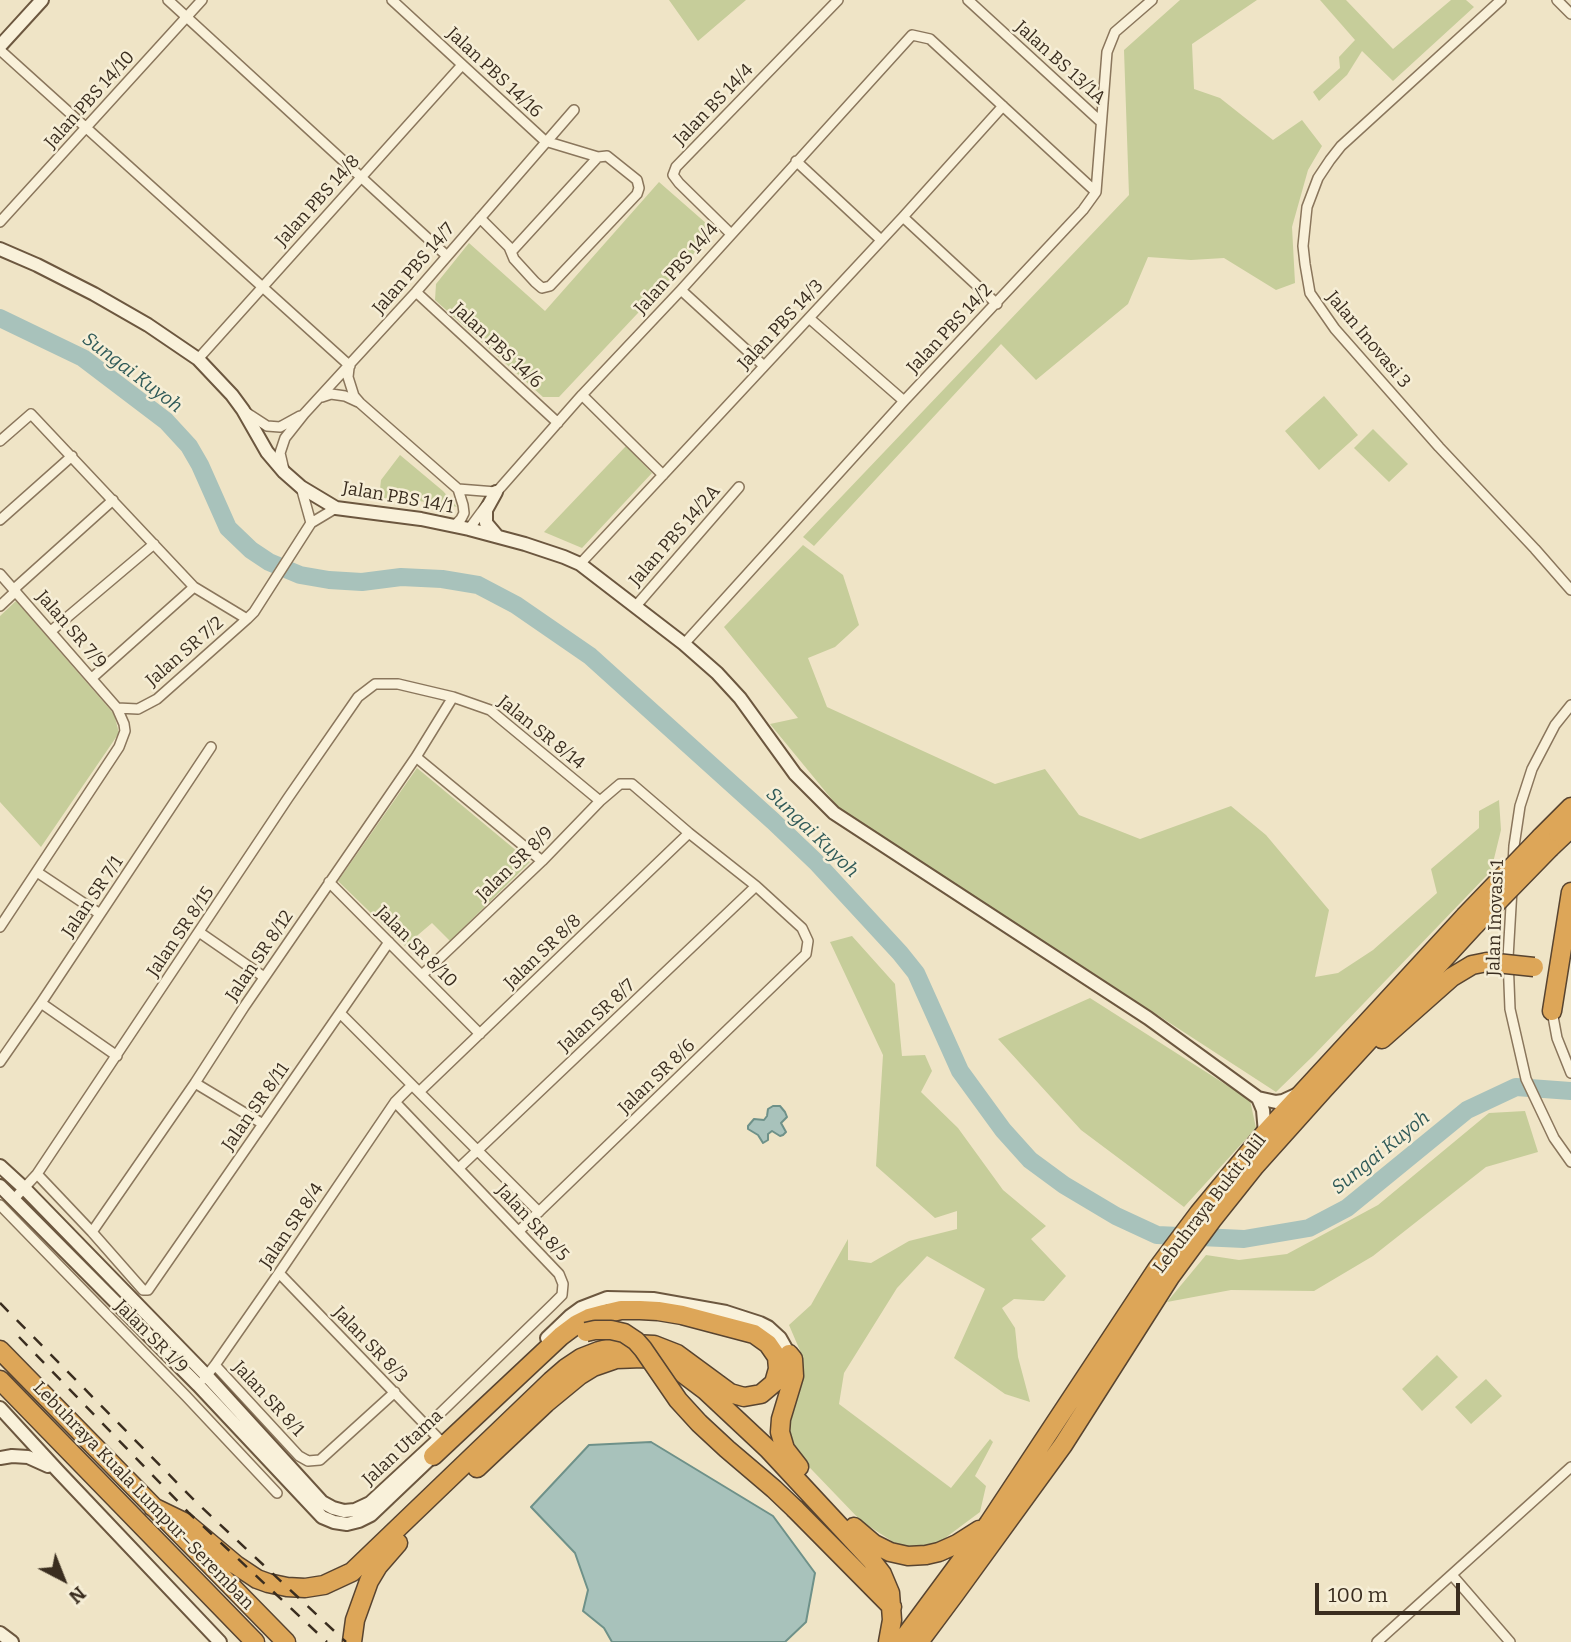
<!DOCTYPE html>
<meta charset="utf-8">
<style>
body{margin:0}
#map{position:relative;width:1571px;height:1642px;overflow:hidden;background:#efe4c6;font-family:Bitter,serif}
canvas{display:block}
.north{position:absolute;left:28px;top:1544px;width:70px;height:70px;-webkit-text-stroke:5px #f6eed6;paint-order:stroke;rotate:138deg;font-size:19px;font-weight:700;line-height:28px;text-align:center;color:#3a2d1f}
.north::after{content:'';display:block;margin:auto;width:24px;height:32px;background:#3a2d1f;clip-path:polygon(50% 0,100% 100%,50% 72%,0 100%)}
.scale{position:absolute;left:1315px;top:1583px;width:145px;height:32px;box-sizing:border-box;border:4px solid #3a2d1f;border-top:0;padding-left:9px;font-size:21px;line-height:24px;white-space:nowrap;color:#3a2d1f;-webkit-text-stroke:5px #f6eed6;paint-order:stroke}
</style>
<div id="map">
<canvas width="1571" height="1642"></canvas>
<div class="north">N</div>
<div class="scale">100 m</div>
</div>
<script>
const context = document.querySelector('canvas').getContext('2d');
context.lineJoin = 'round';
function paint(path, color) { context.fillStyle = color; context.fill(path, 'evenodd'); }
const toPath = rows => new Path2D(rows.map(r => 'M' + r).join(''));
function strokePath(path, color, width, dash) { context.strokeStyle = color; context.lineWidth = width; context.lineCap = dash ? 'butt' : 'round'; context.setLineDash(dash || []); context.stroke(path); }
function label(font, color, halo, rows, align = 'center') {
  context.font = font + ' Bitter,serif'; context.lineWidth = 5; context.setLineDash([]); context.textBaseline = 'middle'; context.strokeStyle = halo; context.fillStyle = color; for (const [text, x, y, turn = 0] of rows) {
    context.save(); context.translate(x, y); context.rotate((+turn || 0) * Math.PI / 180); context.textAlign = isNaN(turn) ? turn : align; if (halo) context.strokeText(text, 0, 0); context.fillText(text, 0, 0); context.restore();
  }
}
const green = toPath([
 [669,0,746,0,698,41],
 [1180,0,1257,0,1192,44,1194,89,1220,98,1273,140,1302,120,1322,146,1308,170,1292,227,1295,283,1276,290,1224,258,1191,260,1148,257,1128,304,1036,380,1001,344,814,546,803,537,1129,195,1124,50],
 [1320,0,1346,0,1393,49,1451,0,1466,0,1474,7,1393,81,1362,51,1347,75,1319,101,1313,92,1340,68,1339,57,1355,40],
 [659,182,715,231,559,397,543,397,435,300,436,284,469,243,545,311],
 [1324,396,1358,435,1319,470,1285,431],
 [1373,429,1408,464,1389,482,1354,448],
 [626,446,652,473,582,548,544,532],
 [400,455,443,491,457,507,441,503,379,498,381,480],
 [803,545,843,575,859,625,835,647,808,658,827,707,995,784,1045,769,1079,815,1140,839,1231,806,1266,835,1329,910,1315,977,1338,973,1373,950,1437,893,1431,869,1479,828,1479,811,1499,800,1501,830,1491,871,1313,1056,1276,1092,839,808,770,724,798,718,724,627],
 [16,601,114,714,119,733,41,847,0,802,0,616],
 [417,768,530,862,450,941,432,923,405,946,338,881],
 [852,936,895,984,902,1056,925,1055,932,1071,921,1092,958,1128,1003,1190,1046,1226,1031,1239,1066,1276,1044,1301,1014,1299,1002,1308,1015,1328,1018,1357,1030,1402,1005,1394,954,1358,985,1289,927,1256,897,1288,844,1373,839,1404,951,1488,990,1439,993,1442,975,1476,986,1486,980,1512,937,1544,901,1547,861,1521,789,1446,786,1420,801,1380,801,1353,789,1325,811,1305,848,1239,848,1260,871,1263,909,1241,957,1229,957,1211,935,1218,876,1166,883,1055,830,942],
 [1090,998,1250,1100,1256,1128,1184,1207,1081,1130,998,1039],
 [1525,1111,1538,1152,1486,1167,1373,1256,1314,1291,1231,1290,1167,1302,1206,1255,1239,1260,1287,1254,1378,1205,1489,1113],
 [1437,1355,1458,1377,1422,1411,1402,1389],
 [1486,1379,1502,1396,1471,1424,1455,1407]
]);
const water = toPath([
 [773,1106,780,1106,785,1112,787,1117,781,1123,786,1132,783,1135,780,1136,772,1131,768,1134,768,1140,763,1143,758,1135,748,1129,748,1126,754,1119,764,1120,767,1116,768,1109,773,1106],
 [651,1442,773,1516,815,1573,806,1622,785,1642,612,1642,604,1628,583,1611,588,1590,575,1553,531,1507,589,1445,651,1442]
]);
const river = toPath([
 [0,318,83,358,166,421,189,446,200,465,228,528,251,550,269,562,300,575,329,580,362,582,401,577,442,579,478,585,516,605,590,656,773,821,816,862,900,953,916,973,960,1071,1003,1130,1030,1160,1064,1185,1116,1216,1157,1235,1244,1239,1309,1228,1347,1208,1467,1110,1516,1087,1571,1091]
]);
const street = toPath([
 [168,0,447,256],
 [392,0,545,141,598,157,607,156,637,180,639,188,637,194,550,286,542,288,535,282,514,259,509,247,480,218],
 [968,0,1101,122],
 [1501,0,1341,146,1330,160,1318,178,1307,207,1303,246,1305,264,1310,293,1335,329,1439,447,1535,549,1571,590],
 [1557,0,1571,14],
 [0,50,350,366],
 [796,161,881,240],
 [903,217,997,304],
 [0,222,202,0],
 [731,234,679,183,673,175,676,167,838,0],
 [512,251,598,157],
 [681,290,764,366],
 [416,292,558,423],
 [809,318,904,401],
 [198,359,462,65],
 [349,368,348,377,354,396,360,403,458,489,463,505,464,513,461,519,454,526],
 [582,395,663,475],
 [322,397,331,394,345,396,358,402],
 [247,413,267,426,280,427,300,416],
 [0,441,31,414,194,587,247,619],
 [284,470,280,453,285,438,304,414,416,292,574,110],
 [301,487,311,523],
 [458,489,496,492],
 [494,495,582,395,681,290,912,35,930,39,1096,192],
 [0,520,72,456],
 [469,529,486,506],
 [580,564,903,217,1003,106],
 [0,574,117,708,124,724,125,731,119,747,0,927],
 [14,589,113,500],
 [0,606,16,591],
 [635,607,739,487],
 [51,631,154,544],
 [684,644,904,401,1083,210,1096,192,1107,52,1115,32,1152,0],
 [92,678,194,587],
 [117,708,138,709,157,699,247,619,254,612,311,523,336,508],
 [416,757,542,861],
 [1513,865,1514,846,1520,806,1532,769,1555,725,1571,705],
 [37,872,100,914],
 [329,882,480,1034],
 [1512,889,1508,958,1510,1009,1526,1079,1554,1138,1571,1162],
 [199,932,264,977],
 [422,975,542,861,600,801,620,784,632,784,689,833,756,886,802,928,808,941,806,954,519,1231],
 [41,1003,117,1056],
 [1552,1011,1557,1038,1571,1073],
 [340,1013,539,1212],
 [0,1062,41,1003,211,747],
 [195,1083,263,1124],
 [419,1092,689,833],
 [395,1102,559,1274,563,1284,562,1295,552,1305,427,1426],
 [459,1168,756,886],
 [37,1174,92,1232,143,1290,148,1290,389,942],
 [14,1199,37,1174,288,798,358,697,375,684,398,684,453,697,490,710,600,801],
 [0,1205,186,1396,277,1493],
 [92,1232,195,1083,244,1007,416,757,453,697],
 [279,1273,439,1439],
 [215,1365,299,1456,308,1461,320,1460,395,1392],
 [204,1379,215,1365,279,1273,395,1102,412,1085],
 [1452,1575,1510,1642],
 [1377,1642,1571,1467]
]);
const secondary = toPath([
 [0,46,42,0],
 [0,249,37,265,94,294,148,325,198,359,232,395,243,410,267,452,284,472,301,487,336,508,421,519,469,529,525,544,564,557,580,564,684,644,717,673,740,698,795,774,834,813,1148,1018,1258,1098,1276,1102,1283,1101,1298,1094],
 [496,492,486,510,486,523,497,536],
 [1258,1098,1263,1110,1265,1133],
 [0,1166,24,1188,207,1376,322,1502,333,1508,344,1511,355,1510,370,1503,437,1441],
 [0,1186,198,1385,322,1517,334,1522,347,1524,359,1521,371,1515,433,1456],
 [547,1338,570,1316,581,1308,607,1298,653,1299,726,1312,760,1323,768,1327,780,1338,789,1354],
 [0,1408,58,1471,220,1642],
 [0,1458,12,1456,28,1457,48,1466],
 [0,1633,12,1642]
]);
const highway = toPath([
 [1541,837,1571,807],
 [1550,848,1571,828],
 [1552,1011,1571,892],
 [1382,1039,1452,977,1472,965,1487,962],
 [0,1350,286,1642],
 [789,1354,793,1359,794,1376,781,1419,780,1432,785,1449,799,1467],
 [0,1380,255,1642],
 [477,1468,546,1403,580,1375,593,1367,616,1359,643,1358,657,1360,681,1372,705,1390,768,1449,872,1561,882,1574,890,1593,892,1620,888,1642],
 [153,1507,186,1523,236,1565,257,1579,268,1583,287,1587,305,1588,324,1585,352,1572,551,1381,566,1368,581,1358,599,1351,619,1346,632,1344,654,1345,677,1354,730,1393,744,1397,761,1394,774,1383,778,1369,777,1357,768,1344,754,1334,682,1315,658,1311,640,1310,621,1310,604,1314,589,1318,577,1324,561,1336,433,1456],
 [795,1509,892,1607],
 [854,1527,874,1544,890,1552,908,1556,926,1555,939,1552,957,1544,979,1530],
 [352,1642,355,1620,369,1581,378,1566,398,1543],
 [901,1642,989,1523,1157,1269,1199,1213,1265,1133,1465,916],
 [919,1642,954,1595,1063,1445,1170,1277,1212,1220,1255,1166,1324,1089,1475,925]
]);
const rail = toPath([
 [0,1303,197,1503,346,1642],
 [19,1337,189,1513,327,1642]
]);
const highwayBridge = toPath([
 [1465,916,1541,837],
 [1475,925,1550,848],
 [1487,962,1534,967],
 [586,1332,595,1330,611,1330,624,1333,636,1341,643,1349,678,1400,699,1423,727,1449,774,1489,795,1509]
]);
const streetNames = [
 ["Jalan BS 13/1A",1060,63,42],
 ["Jalan PBS 14/16",494,73,43],
 ["Jalan PBS 14/10",90,100,-48],
 ["Jalan BS 14/4",714,105,-46],
 ["Jalan PBS 14/8",318,201,-48],
 ["Jalan PBS 14/7",414,269,-49],
 ["Jalan PBS 14/4",677,269,-48],
 ["Jalan PBS 14/3",781,325,-47],
 ["Jalan PBS 14/2",950,329,-47],
 ["Jalan Inovasi 3",1368,340,50],
 ["Jalan PBS 14/6",497,346,43],
 ["Jalan PBS 14/1",398,498,10],
 ["Jalan PBS 14/2A",675,536,-49],
 ["Jalan SR 7/9",71,630,49],
 ["Jalan SR 7/2",185,652,-41],
 ["Jalan SR 8/14",541,733,39],
 ["Jalan SR 8/9",515,864,-44],
 ["Jalan SR 7/1",93,897,-56],
 ["Jalan Inovasi 1",1496,918,-88],
 ["Jalan SR 8/15",181,932,-56],
 ["Jalan SR 8/10",416,947,45],
 ["Jalan SR 8/8",543,952,-44],
 ["Jalan SR 8/12",260,956,-56],
 ["Jalan SR 8/7",597,1016,-43],
 ["Jalan SR 8/6",657,1077,-44],
 ["Jalan SR 8/11",256,1107,-55],
 ["Lebuhraya Bukit Jalil",1210,1204,-52],
 ["Jalan SR 8/5",532,1223,47],
 ["Jalan SR 8/4",292,1226,-56],
 ["Jalan SR 1/9",151,1337,45],
 ["Jalan SR 8/3",370,1345,46],
 ["Jalan SR 8/1",268,1399,47],
 ["Jalan Utama",403,1448,-43],
 ["Lebuhraya Kuala Lumpur–Seremban",143,1496,46]
];
const waterNames = [
 ["Sungai Kuyoh",132,373,37],
 ["Sungai Kuyoh",812,833,44],
 ["Sungai Kuyoh",1381,1153,-39]
];
paint(green, '#c6cd9a');
paint(water, '#a8c2bb');
strokePath(water, '#6e9189', 2);
strokePath(river, '#a8c2bb', 18);
strokePath(street, '#8a765c', 12);
strokePath(secondary, '#6c573f', 16);
strokePath(highway, '#584430', 21);
strokePath(street, '#f9f1da', 9);
strokePath(secondary, '#f9f1da', 12);
strokePath(highway, '#dda658', 18);
strokePath(rail, '#3a2d1f', 2.5, [12, 12]);
strokePath(highwayBridge, '#584430', 21, []);
strokePath(highwayBridge, '#dda658', 18);
label('18px', '#3a2d1f', '#f6eed6', streetNames);
label('italic 19px', '#2f5a58', '#f6eed6', waterNames);
</script>
